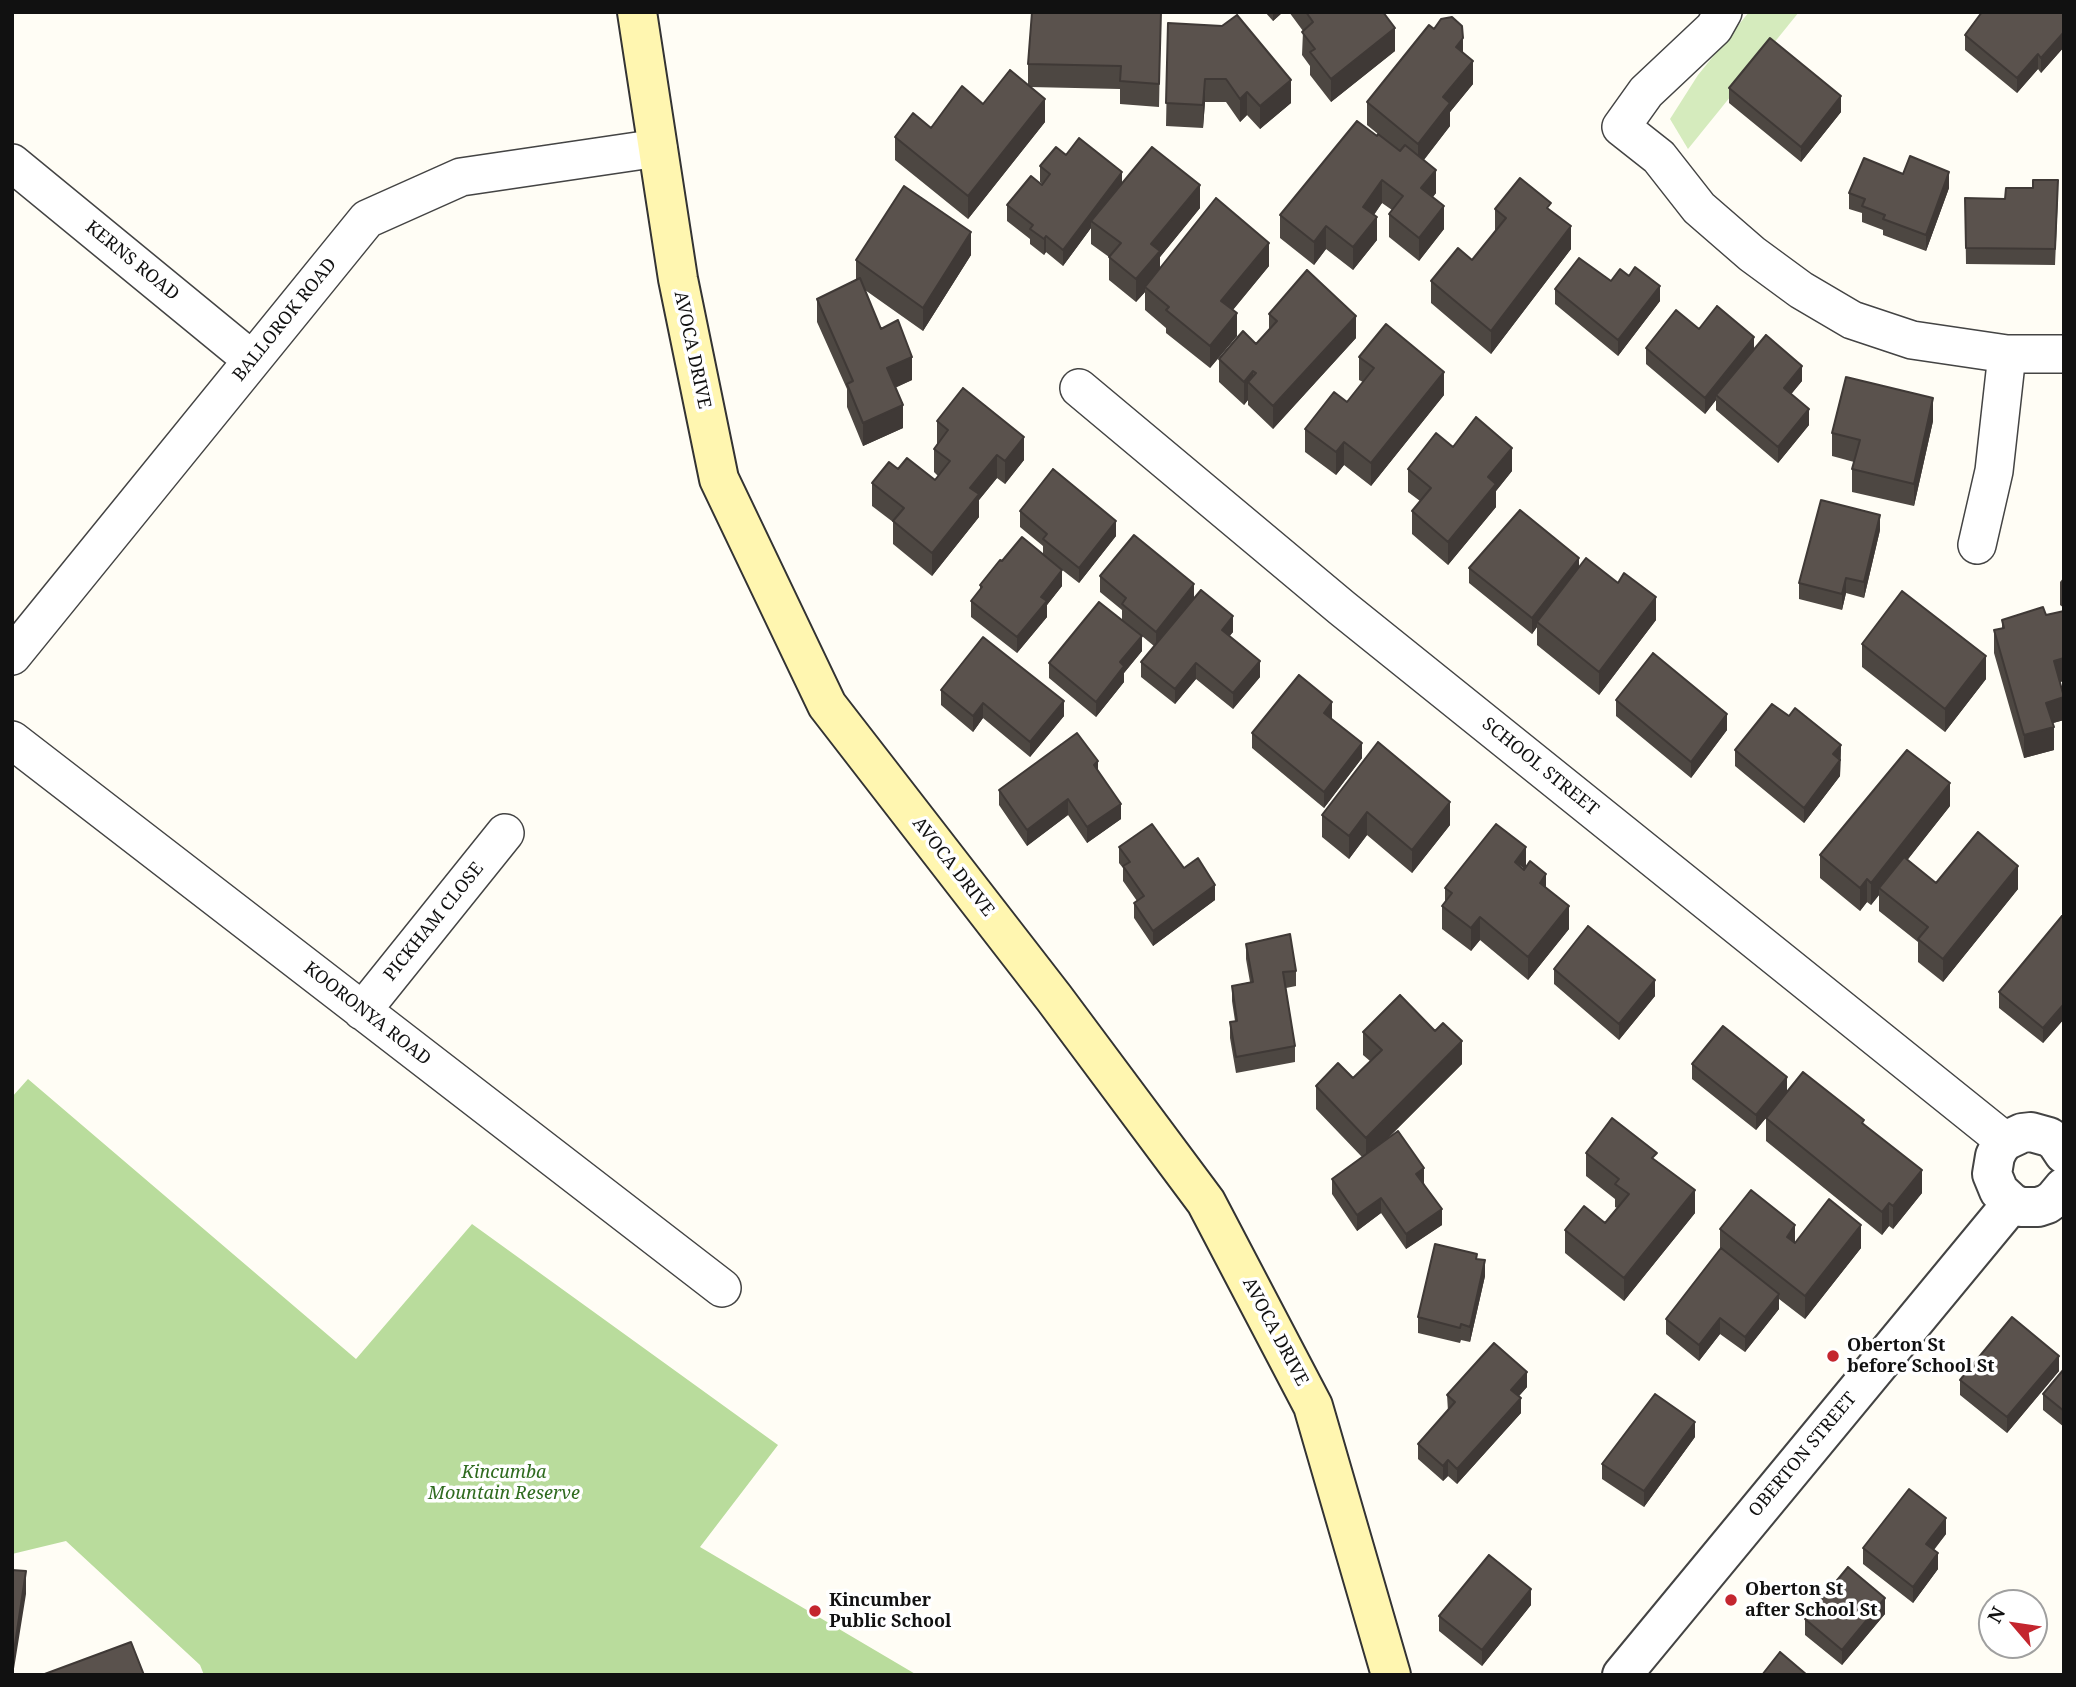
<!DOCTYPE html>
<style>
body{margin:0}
#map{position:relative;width:2076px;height:1687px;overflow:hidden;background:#fffdf5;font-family:"Noto Serif",serif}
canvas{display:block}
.frame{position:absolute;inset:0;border:14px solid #111;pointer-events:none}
.north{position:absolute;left:1978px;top:1589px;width:70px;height:70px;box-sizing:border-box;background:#fff;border:2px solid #a0a0a0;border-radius:50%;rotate:299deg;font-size:19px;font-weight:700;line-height:28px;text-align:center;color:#111}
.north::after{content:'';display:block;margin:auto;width:24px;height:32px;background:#c4262e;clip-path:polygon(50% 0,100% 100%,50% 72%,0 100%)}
</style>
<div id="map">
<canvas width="2076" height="1687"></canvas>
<div class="frame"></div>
<div class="north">N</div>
</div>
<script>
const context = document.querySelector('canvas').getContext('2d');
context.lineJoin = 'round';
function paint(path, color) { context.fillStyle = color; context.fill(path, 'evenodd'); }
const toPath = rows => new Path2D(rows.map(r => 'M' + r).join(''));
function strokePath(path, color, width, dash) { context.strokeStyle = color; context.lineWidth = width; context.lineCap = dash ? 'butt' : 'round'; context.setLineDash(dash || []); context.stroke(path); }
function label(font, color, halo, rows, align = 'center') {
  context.font = font + ' "Noto Serif",serif'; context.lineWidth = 7; context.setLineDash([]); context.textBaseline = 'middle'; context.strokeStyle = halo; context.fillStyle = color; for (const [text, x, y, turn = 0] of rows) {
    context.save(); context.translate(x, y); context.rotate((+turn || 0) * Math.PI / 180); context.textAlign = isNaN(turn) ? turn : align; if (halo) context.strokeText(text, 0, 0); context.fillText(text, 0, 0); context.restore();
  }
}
const green = toPath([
 [1749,12,1799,12,1688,149,1670,119,1698,75]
]);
const forest = toPath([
 [28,1079,356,1359,472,1224,778,1445,700,1547,917,1675,204,1675,200,1665,66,1541,12,1554,12,1097]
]);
const minor = toPath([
 [1723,12,1714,28,1646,92,1621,127,1659,157,1699,208,1752,254,1801,290,1852,320,1912,340,2007,354,2064,354],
 [12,163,252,360],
 [1079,388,1342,608,2005,1141],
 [1977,545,1994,471,2007,354],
 [12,656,367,219,461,177,658,148],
 [12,740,722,1288],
 [362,1011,505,833]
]);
const tertiary = toPath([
 [2064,1154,2056,1142,2049,1137,2031,1132,2022,1133,2005,1141,1999,1148,1995,1156,1992,1174,1999,1191,2012,1203,2021,1207,2038,1207,2047,1204,2054,1199,2064,1187],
 [1622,1675,2012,1203]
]);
const secondary = toPath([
 [637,12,678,279,719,479,827,705,1054,998,1206,1202,1313,1406,1391,1675]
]);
const wall = toPath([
 [1161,12,1159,107,1120,104,1120,89,1030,87,1045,122,968,219,895,160,895,137,931,128,1028,85,1028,64],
 [1265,12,1283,12,1273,21],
 [1289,12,1383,12,1395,51,1331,102,1310,75,1310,66,1302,55,1303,31],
 [2064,12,2064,47,2041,73,2038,69,2017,93,1965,50,1965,35],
 [1168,23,1291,103,1260,129,1247,115,1240,122,1226,102,1205,102,1203,128,1166,126],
 [1463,53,1473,84,1450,112,1450,126,1424,160,1436,193,1433,197,1444,229,1419,261,1389,237,1389,214,1392,210,1382,203,1374,215,1377,240,1353,270,1326,249,1314,265,1280,238,1280,215,1377,136,1378,134,1367,125,1367,102],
 [1729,88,1841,112,1801,162,1729,103],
 [1066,155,1122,183,1200,208,1160,257,1160,268,1269,266,1233,310,1237,336,1210,368,1166,333,1166,328,1145,310,1145,292,1136,302,1109,280,1109,257,1091,244,1091,228,1063,266,1046,252,1044,255,1030,244,1030,239,1007,221,1007,205,1042,184,1040,182,1040,166],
 [1903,174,1949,188,1926,251,1883,235,1883,230,1862,222,1862,213,1849,209,1849,193],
 [2058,196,2055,265,1966,264,1965,198,2005,199],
 [1495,209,1551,211,1571,249,1491,354,1431,303,1431,281,1472,260,1495,231],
 [971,255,923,331,865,290,881,329,912,380,895,388,903,428,863,446,847,407,847,389,817,322,817,299,856,280,856,260],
 [1611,281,1660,301,1618,356,1555,304,1555,289],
 [1269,314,1356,338,1273,429,1248,405,1248,400,1244,405,1219,382,1219,359,1256,344,1269,329],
 [1699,329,1754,349,1802,381,1791,394,1809,425,1778,463,1716,410,1716,400,1705,414,1646,364,1646,348],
 [1359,357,1444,395,1371,486,1344,465,1336,475,1305,452,1305,429,1347,402,1363,382,1359,380],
 [937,421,1024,460,1005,484,997,478,979,500,979,517,932,576,893,544,893,522,872,506,872,483,898,469,935,480,938,476,934,472,934,449,937,444],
 [1933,421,1914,506,1852,492,1852,469,1854,462,1832,456,1832,433],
 [1453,447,1512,471,1496,491,1496,507,1448,565,1412,534,1412,511,1420,501,1408,492,1408,469],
 [1020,511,1116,536,1079,583,1043,555,1043,546,1020,527],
 [1880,530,1864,598,1846,593,1842,610,1799,599,1799,583],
 [1002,561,1062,586,1047,605,1047,617,1017,653,971,617,971,601,980,590,980,585],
 [1469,568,1579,568,1656,620,1599,695,1537,645,1537,627,1532,634,1469,583],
 [1100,576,1194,598,1233,632,1229,636,1260,677,1233,709,1196,679,1175,704,1141,677,1141,662,1154,646,1142,636,1142,651,1124,673,1124,682,1096,717,1049,678,1049,663,1122,619,1122,610,1100,592],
 [2064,577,2064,608,2060,605,2060,582],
 [2064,611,2064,681,2060,682,2064,720,2053,723,2054,750,2024,758,1994,653,1994,630,2002,628,2002,620,2046,615],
 [1862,644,1986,679,1945,732,1862,667],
 [941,690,1064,716,1030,757,983,718,973,732,941,705],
 [1616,700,1727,730,1691,778,1616,716],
 [1789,716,1841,745,1840,776,1804,823,1735,766,1735,750],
 [1332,718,1331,719,1362,758,1324,808,1252,748,1252,733],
 [1378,742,1450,825,1412,873,1367,835,1349,859,1322,837,1322,815],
 [1098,771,1121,819,1087,843,1068,815,1027,846,999,805,999,790],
 [1950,806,1907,860,1936,883,2018,889,1943,982,1918,962,1918,942,1879,911,1879,895,1871,905,1867,902,1860,911,1820,878,1820,855],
 [1119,847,1215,900,1153,946,1134,918,1134,903,1137,901,1123,881,1123,868,1119,863],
 [1526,867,1546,888,1569,929,1528,980,1480,940,1471,951,1442,929,1442,906,1445,902,1445,888],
 [2064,918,2064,1019,2043,1043,1999,1008,1999,992],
 [1246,944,1296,971,1296,986,1286,988,1295,1046,1295,1062,1236,1073,1230,1038,1230,1022,1235,1021,1232,1001,1232,986,1250,982,1246,959],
 [1554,969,1655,996,1619,1040,1554,984],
 [1363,1032,1462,1064,1386,1140,1424,1183,1442,1225,1406,1249,1381,1213,1357,1231,1332,1194,1332,1179,1362,1157,1316,1109,1316,1086,1353,1078,1370,1061,1363,1055],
 [1692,1064,1787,1092,1864,1125,1922,1193,1893,1229,1889,1226,1882,1235,1766,1141,1766,1118,1756,1130,1692,1079],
 [1586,1153,1657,1161,1695,1213,1624,1301,1565,1253,1565,1230,1605,1223,1617,1208,1615,1207,1615,1199,1586,1176],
 [1720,1229,1795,1242,1861,1248,1805,1319,1779,1299,1779,1309,1745,1352,1720,1334,1699,1361,1666,1334,1666,1319,1720,1249],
 [1477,1259,1485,1276,1470,1342,1461,1340,1460,1343,1418,1333,1418,1317],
 [2064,1369,2064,1427,2043,1410,2043,1394],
 [2059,1371,2007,1433,1960,1395,1960,1380],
 [1527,1387,1519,1396,1521,1413,1457,1484,1448,1476,1443,1481,1418,1459,1418,1444,1448,1411,1447,1395],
 [1695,1437,1644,1507,1602,1479,1602,1464],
 [1946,1534,1934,1550,1938,1569,1913,1603,1863,1564,1863,1548],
 [1531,1605,1482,1666,1439,1631,1439,1616],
 [1885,1614,1842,1665,1805,1635,1805,1619]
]);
const shadedWall = toPath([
 [1273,12,1283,12,1273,21],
 [1395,28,1395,51,1331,102,1331,79],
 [2064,32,2064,47,2041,73,2041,58],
 [1463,38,1463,60,1456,47],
 [2038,54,2038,69,2017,93,2017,78],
 [1473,61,1473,84,1450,112,1450,126,1418,167,1418,144,1443,97],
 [1205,79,1205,102,1203,128,1203,105],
 [1291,80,1291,103,1260,129,1260,106],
 [1247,92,1247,115,1240,122,1240,99],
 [1841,96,1841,112,1801,162,1801,147],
 [1045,99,1045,122,968,219,968,196],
 [1436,170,1436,193,1421,211,1421,188],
 [1122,172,1122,188,1091,221,1091,228,1063,266,1063,250],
 [1949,172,1949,188,1926,251,1926,235],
 [1382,180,1382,203,1363,230,1363,207],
 [1200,185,1200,208,1160,257,1160,273,1145,287,1145,292,1136,302,1136,279,1151,244],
 [1444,206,1444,229,1419,261,1419,238],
 [1377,217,1377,240,1353,270,1353,247],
 [1326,226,1326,249,1314,265,1314,242],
 [1571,226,1571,249,1491,354,1491,331],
 [971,232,971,255,923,331,923,308],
 [1046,236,1046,252,1044,255,1044,239],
 [1269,243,1269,266,1221,324,1221,301],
 [1660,286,1660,301,1618,356,1618,340],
 [1237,313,1237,336,1210,368,1210,346],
 [1356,316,1356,338,1273,429,1273,406],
 [1754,337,1754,352,1716,395,1716,400,1705,414,1705,398],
 [912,357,912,380,887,391,887,368],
 [1802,366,1802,381,1784,403,1784,388],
 [1253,371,1253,387,1248,382,1248,400,1244,405,1244,382],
 [1444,372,1444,395,1371,486,1371,463],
 [1933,398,1933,421,1914,506,1914,484],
 [903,405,903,428,863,446,863,423],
 [1809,409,1809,425,1778,463,1778,447],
 [1024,437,1024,460,1005,484,1005,461],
 [1344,442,1344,465,1336,475,1336,452],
 [1512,448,1512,471,1496,491,1496,507,1448,565,1448,542,1488,477],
 [997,455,997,478,979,500,979,517,932,576,932,553,970,488],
 [1880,515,1880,530,1864,598,1864,582],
 [1116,521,1116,536,1079,583,1079,568],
 [1579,558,1579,574,1537,622,1537,627,1532,634,1532,618],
 [1062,570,1062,586,1047,605,1047,617,1017,653,1017,637,1041,597],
 [1846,578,1846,593,1842,610,1842,594],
 [1194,584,1194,599,1156,647,1156,632],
 [1656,597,1656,620,1599,695,1599,672],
 [1233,616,1233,632,1222,646,1222,630],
 [1142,636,1142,651,1124,673,1124,682,1096,717,1096,702,1120,662],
 [1986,656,1986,679,1945,732,1945,709],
 [2064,658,2064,681,2054,683,2054,661],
 [1260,661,1260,677,1233,709,1233,693],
 [1196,663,1196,679,1175,704,1175,689],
 [2064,697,2064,720,2046,725,2046,703],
 [1064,701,1064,716,1030,757,1030,742],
 [1332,702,1332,718,1324,729,1324,713],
 [983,703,983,718,973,732,973,716],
 [1727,714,1727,730,1691,778,1691,762],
 [2054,727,2054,750,2024,758,2024,735],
 [1362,743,1362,758,1324,808,1324,792],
 [1841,745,1840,776,1804,823,1804,808,1833,754],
 [1098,761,1098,777,1094,765],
 [1950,783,1950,806,1883,891,1879,888,1879,895,1871,905,1871,883],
 [1068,799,1068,815,1027,846,1027,830],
 [1450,802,1450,825,1412,873,1412,850],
 [1121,804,1121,819,1087,843,1087,827],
 [1367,812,1367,835,1349,859,1349,836],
 [1526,847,1526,870,1515,862],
 [2018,866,2018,889,1943,982,1943,959],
 [1546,874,1546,897,1540,883],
 [1867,879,1867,902,1860,911,1860,888],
 [1215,885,1215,900,1153,946,1153,931],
 [1569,906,1569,929,1528,980,1528,957],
 [1480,917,1480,940,1471,951,1471,928],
 [1655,980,1655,996,1619,1040,1619,1024],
 [2064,1004,2064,1019,2043,1043,2043,1028],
 [1462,1041,1462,1064,1366,1160,1366,1138],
 [1787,1077,1787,1092,1756,1130,1756,1115],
 [1424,1168,1424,1183,1416,1189,1416,1174],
 [1922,1170,1922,1193,1893,1229,1893,1206],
 [1695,1190,1695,1213,1624,1301,1624,1278],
 [1381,1198,1381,1213,1357,1231,1357,1215],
 [1889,1203,1889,1226,1882,1235,1882,1212],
 [1442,1209,1442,1225,1406,1249,1406,1234],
 [1795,1225,1795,1248,1787,1237],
 [1861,1225,1861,1248,1805,1319,1805,1296],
 [1485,1260,1485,1276,1470,1342,1470,1327],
 [1779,1294,1779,1309,1745,1352,1745,1337],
 [1720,1318,1720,1334,1699,1361,1699,1345],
 [2059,1356,2059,1371,2007,1433,2007,1417],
 [1527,1372,1527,1387,1511,1405,1511,1390],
 [1521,1398,1521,1413,1457,1484,1457,1469],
 [1695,1422,1695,1437,1644,1507,1644,1491],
 [1448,1460,1448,1476,1443,1481,1443,1466],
 [1946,1518,1946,1534,1926,1559,1926,1544],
 [1938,1553,1938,1569,1913,1603,1913,1587],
 [26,1571,26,1594,13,1675,13,1658],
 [1531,1589,1531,1605,1482,1666,1482,1650],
 [1885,1598,1885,1614,1842,1665,1842,1650]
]);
const building = toPath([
 [1032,12,1161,12,1159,84,1120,81,1121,66,1028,64,1032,12],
 [1306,12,1383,12,1395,28,1331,79,1310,52,1315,49,1302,32,1313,22,1306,12],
 [1982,12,2064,12,2064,32,2041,58,2038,54,2017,78,1965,35,1982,12],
 [1237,15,1291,80,1260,106,1247,92,1240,99,1226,79,1205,79,1203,105,1166,103,1168,23,1222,26,1237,15],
 [1452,17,1462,26,1463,38,1456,47,1473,61,1443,97,1450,103,1418,144,1367,102,1429,25,1434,29,1441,19,1452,17],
 [1770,38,1841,96,1801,147,1729,88,1770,38],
 [1010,70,1045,99,968,196,895,137,913,113,931,128,962,86,983,104,1010,70],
 [1357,121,1377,136,1378,134,1400,151,1405,145,1436,170,1421,188,1444,206,1419,238,1389,214,1403,196,1382,180,1363,207,1377,217,1353,247,1326,226,1314,242,1280,215,1357,121],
 [1079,138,1122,172,1063,250,1046,236,1044,239,1030,229,1033,225,1007,205,1031,176,1042,185,1050,174,1040,166,1056,147,1066,155,1079,138],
 [1152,147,1200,185,1151,244,1160,251,1136,279,1109,257,1121,243,1091,221,1152,147],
 [1910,156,1949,172,1926,235,1883,219,1885,215,1862,206,1865,199,1849,193,1864,158,1903,174,1910,156],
 [1520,178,1551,203,1547,208,1571,226,1491,331,1431,281,1458,248,1472,260,1506,218,1495,209,1520,178],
 [2033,180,2058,180,2055,249,1966,248,1965,198,2005,199,2006,188,2033,188,2033,180],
 [904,186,971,232,923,308,856,260,904,186],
 [1216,198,1269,243,1221,301,1237,313,1210,346,1166,310,1169,307,1145,287,1216,198],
 [1579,258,1611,281,1620,269,1629,276,1635,267,1660,286,1618,340,1555,289,1579,258],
 [1307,270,1356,316,1273,406,1248,382,1256,373,1253,371,1244,382,1219,359,1243,331,1256,344,1277,321,1269,314,1307,270],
 [860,278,881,329,898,320,912,357,887,368,903,405,863,423,847,384,853,381,817,299,860,278],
 [1717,306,1754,337,1705,398,1646,348,1676,310,1699,329,1717,306],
 [1386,324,1444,372,1371,463,1344,442,1336,452,1305,429,1334,392,1347,402,1374,368,1359,357,1386,324],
 [1766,335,1802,366,1784,388,1809,409,1778,447,1716,395,1766,335],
 [1846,377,1933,398,1914,484,1852,469,1860,440,1832,433,1846,377],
 [963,388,1024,437,1005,461,997,455,970,488,979,494,932,553,893,521,904,508,872,483,889,462,898,469,907,458,935,480,950,461,934,449,948,430,937,421,963,388],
 [1476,417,1512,448,1488,477,1496,484,1448,542,1412,511,1431,488,1408,469,1436,433,1453,447,1476,417],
 [1053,469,1116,521,1079,568,1043,539,1047,534,1020,511,1053,469],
 [1821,500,1880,515,1864,582,1846,578,1842,594,1799,583,1821,500],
 [1520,510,1579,558,1532,618,1469,568,1520,510],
 [1134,535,1194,584,1156,632,1122,604,1126,598,1100,576,1134,535],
 [1022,537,1062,570,1041,597,1047,601,1017,637,971,601,982,587,980,585,1000,560,1002,561,1022,537],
 [1586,558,1618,583,1624,573,1656,597,1599,672,1537,622,1586,558],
 [1201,590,1233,616,1222,630,1260,661,1233,693,1196,663,1175,689,1141,662,1201,590],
 [1902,591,1986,656,1945,709,1862,644,1902,591],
 [1099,602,1142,636,1120,662,1124,666,1096,702,1049,663,1099,602],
 [2043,607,2046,615,2064,611,2064,658,2054,661,2064,697,2046,703,2054,727,2024,735,1994,630,2004,628,2002,620,2043,607],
 [983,637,1064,701,1030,742,983,703,973,716,941,690,983,637],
 [1653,653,1727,714,1691,762,1616,700,1653,653],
 [1299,675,1332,702,1324,713,1362,743,1324,792,1252,733,1299,675],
 [1772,704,1789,716,1795,708,1841,745,1833,754,1840,760,1804,808,1735,750,1772,704],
 [1077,733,1098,761,1094,765,1121,804,1087,827,1068,799,1027,830,999,790,1077,733],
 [1378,742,1450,802,1412,850,1367,812,1349,836,1322,815,1378,742],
 [1907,750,1950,783,1871,883,1867,879,1860,888,1820,855,1907,750],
 [1152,824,1184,868,1198,858,1215,885,1153,931,1134,903,1144,896,1123,866,1130,862,1119,847,1152,824],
 [1496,824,1526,847,1515,862,1524,870,1530,861,1546,874,1540,883,1569,906,1528,957,1480,917,1471,928,1442,906,1452,893,1445,888,1496,824],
 [1978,832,2018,866,1943,959,1918,939,1928,927,1879,888,1904,857,1936,883,1978,832],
 [2062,916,2064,918,2064,1004,2043,1028,1999,992,2062,916],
 [1588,926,1655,980,1619,1024,1554,969,1588,926],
 [1290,934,1296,971,1283,972,1295,1046,1236,1057,1230,1022,1237,1021,1232,986,1253,982,1246,944,1290,934],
 [1400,995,1435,1031,1443,1023,1462,1041,1366,1138,1316,1086,1338,1063,1353,1078,1382,1050,1363,1032,1400,995],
 [1723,1026,1787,1077,1756,1115,1692,1064,1723,1026],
 [1803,1072,1864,1120,1862,1123,1922,1170,1893,1206,1889,1203,1882,1212,1766,1118,1803,1072],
 [1612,1118,1657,1153,1652,1158,1695,1190,1624,1278,1565,1230,1584,1206,1605,1223,1629,1194,1615,1184,1619,1179,1586,1153,1612,1118],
 [1398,1131,1424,1168,1416,1174,1442,1209,1406,1234,1381,1198,1357,1215,1332,1179,1398,1131],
 [1751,1190,1795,1225,1787,1237,1795,1243,1829,1199,1861,1225,1805,1296,1720,1229,1751,1190],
 [1435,1244,1477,1254,1476,1259,1485,1260,1470,1327,1461,1324,1460,1328,1418,1317,1435,1244],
 [1721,1248,1779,1294,1745,1337,1720,1318,1699,1345,1666,1319,1721,1248],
 [2012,1317,2059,1356,2007,1417,1960,1380,2012,1317],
 [1494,1343,1527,1372,1511,1390,1521,1398,1457,1469,1448,1460,1443,1466,1418,1444,1455,1402,1447,1395,1494,1343],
 [2064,1369,2064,1411,2043,1394,2064,1369],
 [1655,1394,1695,1422,1644,1491,1602,1464,1655,1394],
 [1909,1489,1946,1518,1926,1544,1938,1553,1913,1587,1863,1548,1909,1489],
 [1489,1555,1531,1589,1482,1650,1439,1616,1489,1555],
 [1848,1567,1885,1598,1842,1650,1805,1619,1848,1567],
 [12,1570,26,1571,13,1658,12,1658,12,1570],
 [131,1642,144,1675,42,1675,131,1642],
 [1780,1652,1807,1675,1762,1675,1780,1652]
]);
const markers = [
 [1833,1356,7,"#c4262e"],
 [1731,1600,7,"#c4262e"],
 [815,1611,7,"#c4262e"]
];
const streetNames = [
 ["KERNS ROAD",132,261,39],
 ["BALLOROK ROAD",285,320,-51],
 ["AVOCA DRIVE",692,350,78],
 ["SCHOOL STREET",1540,767,39],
 ["AVOCA DRIVE",953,867,52],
 ["PICKHAM CLOSE",434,922,-51],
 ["KOORONYA ROAD",367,1014,38],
 ["AVOCA DRIVE",1275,1332,62],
 ["OBERTON STREET",1803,1455,-50]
];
const poiNames = [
 ["Oberton St",1847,1346],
 ["before School St",1847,1367],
 ["Oberton St",1745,1590],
 ["after School St",1745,1611],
 ["Kincumber",829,1601],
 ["Public School",829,1622]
];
const parkNames = [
 ["Kincumba",504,1473],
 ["Mountain Reserve",504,1494]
];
paint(green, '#d5ebbd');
paint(forest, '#b9dc9c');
strokePath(minor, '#444', 40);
strokePath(tertiary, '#444', 42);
strokePath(secondary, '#333', 42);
strokePath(minor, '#fff', 37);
strokePath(tertiary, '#fff', 38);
strokePath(secondary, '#fff6b0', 38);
paint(wall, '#4d4742');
paint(shadedWall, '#3f3936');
paint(building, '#5a524d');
strokePath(building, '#3f3936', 2);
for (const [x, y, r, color] of markers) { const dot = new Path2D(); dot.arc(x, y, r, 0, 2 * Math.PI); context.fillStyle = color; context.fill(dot); strokePath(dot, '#fff', 2.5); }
label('18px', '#111', '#fff', streetNames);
label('bold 18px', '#111', '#fff', poiNames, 'left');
label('italic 18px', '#2f6b1f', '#fff', parkNames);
</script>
